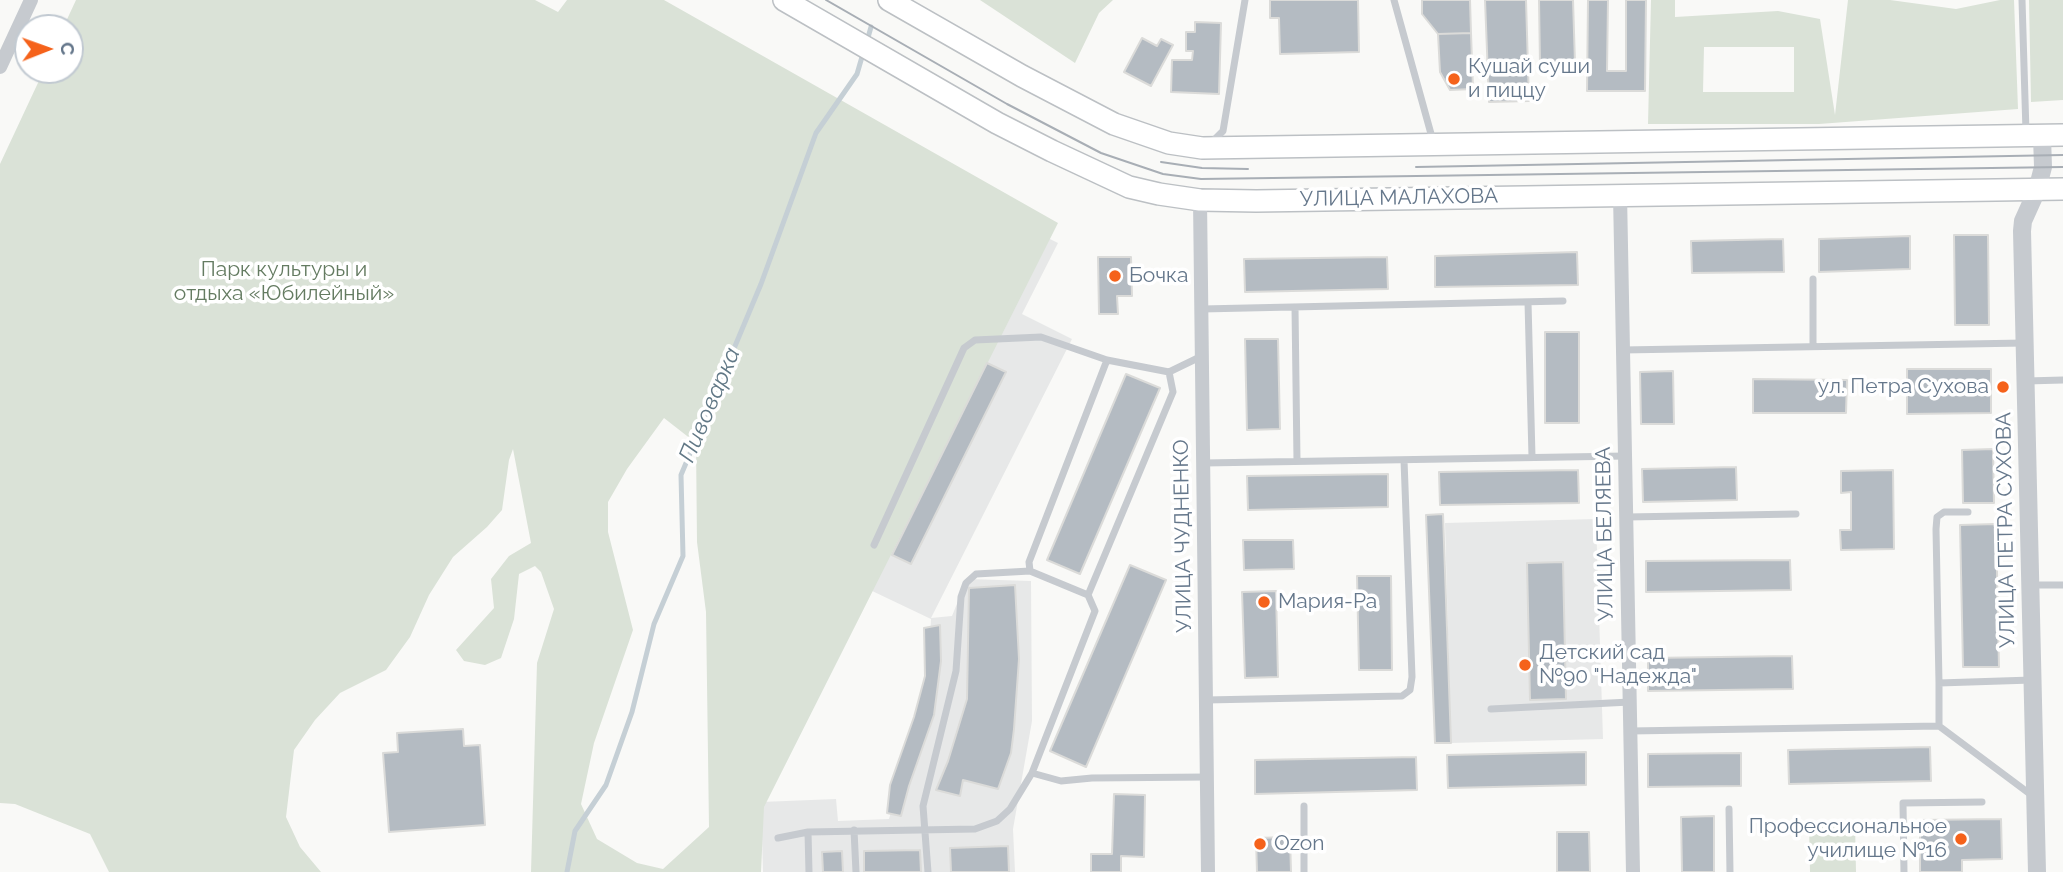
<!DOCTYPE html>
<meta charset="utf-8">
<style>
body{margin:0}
#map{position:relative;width:2063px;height:872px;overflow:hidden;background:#f9f9f7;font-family:Raleway,sans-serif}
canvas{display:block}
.north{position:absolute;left:14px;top:14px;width:70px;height:70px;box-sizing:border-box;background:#fff;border:2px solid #c1c9d1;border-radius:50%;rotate:89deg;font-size:19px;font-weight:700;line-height:28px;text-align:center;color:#65778b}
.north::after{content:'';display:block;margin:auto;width:24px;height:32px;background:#f5621b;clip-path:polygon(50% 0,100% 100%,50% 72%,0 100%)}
</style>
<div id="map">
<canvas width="2063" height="872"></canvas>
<div class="north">С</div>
</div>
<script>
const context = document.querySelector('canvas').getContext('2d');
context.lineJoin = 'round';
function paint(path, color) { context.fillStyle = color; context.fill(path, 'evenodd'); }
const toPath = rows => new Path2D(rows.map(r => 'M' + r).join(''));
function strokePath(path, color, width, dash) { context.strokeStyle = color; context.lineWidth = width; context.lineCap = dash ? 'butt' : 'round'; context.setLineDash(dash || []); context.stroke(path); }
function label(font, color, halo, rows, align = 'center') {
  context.font = font + ' Raleway,sans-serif'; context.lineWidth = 7; context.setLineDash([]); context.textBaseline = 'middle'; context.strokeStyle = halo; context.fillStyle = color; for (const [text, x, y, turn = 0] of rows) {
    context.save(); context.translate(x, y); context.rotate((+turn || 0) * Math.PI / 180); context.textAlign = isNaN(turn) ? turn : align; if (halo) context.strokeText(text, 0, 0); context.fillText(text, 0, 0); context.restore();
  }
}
const built = toPath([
 [994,211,1058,243,1022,314,1072,339,931,618,952,616,967,579,1031,581,1032,721,1013,829,1015,872,763,872,761,802,836,799,838,821,889,819,927,691,931,619,784,549],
 [1596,519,1603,739,1451,743,1445,523]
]);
const green = toPath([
 [76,0,535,0,558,12,567,0,664,0,1058,223,764,807,761,872,531,872,537,663,554,609,541,572,535,566,519,574,514,619,501,658,485,665,464,661,456,650,494,608,491,579,509,556,531,543,513,449,509,460,502,510,487,527,453,557,429,595,410,637,386,670,340,693,315,720,294,750,286,817,300,847,321,872,109,872,90,834,15,804,0,803,0,164,44,70,70,70,70,28,63,28],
 [664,418,696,443,697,542,706,612,709,827,663,869,637,863,597,839,581,804,594,743,633,630,608,532,608,502,627,469],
 [980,0,1113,0,1099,13,1075,63],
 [1651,0,1675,0,1675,17,1778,11,1820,19,1835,115,1848,0,1890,0,1956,9,2000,0,2014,0,2018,109,1819,124,1648,124],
 [1704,47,1794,47,1794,92,1703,92],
 [2029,0,2063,0,2063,100,2031,102],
 [1855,822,1856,872,1810,872,1809,823]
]);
const stream = toPath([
 [867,41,871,27],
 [567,872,575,831,606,785,632,712,654,624,683,556,681,475,761,284,816,133,857,74,864,50]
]);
const building = toPath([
 [1270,0,1358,0,1359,52,1280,54,1279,18,1270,18,1270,0],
 [1422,0,1470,0,1471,33,1438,34,1422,14,1422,0],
 [1485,0,1526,0,1529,101,1489,102,1485,0],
 [1539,0,1573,0,1575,63,1540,64,1539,0],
 [1588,0,1608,0,1607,71,1626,71,1626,0,1646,0,1645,91,1587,91,1588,0],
 [1195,22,1221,23,1219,94,1171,92,1172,60,1192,60,1193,51,1186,51,1186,32,1195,32,1195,22],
 [1471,33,1473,89,1450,90,1440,72,1438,34,1471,33],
 [1142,38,1157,46,1161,39,1173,45,1151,86,1124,72,1142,38],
 [1954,235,1988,235,1989,325,1955,325,1954,235],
 [1910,236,1910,269,1819,272,1819,239,1910,236],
 [1783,239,1784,272,1692,273,1691,241,1783,239],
 [1577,252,1578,285,1435,287,1435,256,1577,252],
 [1098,257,1131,257,1132,296,1117,296,1118,314,1099,314,1098,257],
 [1387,257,1388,289,1245,292,1244,259,1387,257],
 [1545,332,1579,332,1579,423,1545,423,1545,332],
 [1245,339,1278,339,1280,429,1247,430,1245,339],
 [987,363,1006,372,911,564,892,555,987,363],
 [1907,369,1991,369,1991,413,1907,414,1907,369],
 [1673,371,1674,424,1641,424,1640,372,1673,371],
 [1126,374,1160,388,1080,574,1047,560,1126,374],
 [1753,379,1847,380,1846,413,1753,413,1753,379],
 [1993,449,1994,503,1963,503,1962,450,1993,449],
 [1736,467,1737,500,1643,502,1642,469,1736,467],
 [1578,470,1579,503,1440,505,1439,472,1578,470],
 [1893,470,1894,549,1841,550,1840,530,1851,530,1851,492,1841,493,1841,471,1893,470],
 [1388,474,1388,507,1248,510,1247,476,1388,474],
 [1443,514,1451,743,1435,743,1426,515,1443,514],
 [1996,524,1999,667,1963,667,1960,525,1996,524],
 [1243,540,1293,540,1294,569,1244,570,1243,540],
 [1790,560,1791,590,1646,592,1646,561,1790,560],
 [1563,562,1566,699,1530,700,1527,563,1563,562],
 [1130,565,1166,580,1086,767,1050,751,1130,565],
 [1357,576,1391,576,1392,670,1359,670,1357,576],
 [1015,585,1019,659,1014,729,1011,753,998,789,963,780,960,796,936,790,948,761,967,699,969,588,1015,585],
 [1276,591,1278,677,1245,678,1242,592,1276,591],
 [940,625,941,661,934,715,909,786,901,816,887,813,890,785,914,717,925,676,924,628,940,625],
 [1792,656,1793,689,1648,691,1648,658,1792,656],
 [463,729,464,746,480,745,485,825,389,832,383,753,398,752,397,733,463,729],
 [1930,747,1931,781,1789,784,1788,750,1930,747],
 [1586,752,1586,785,1448,788,1447,755,1586,752],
 [1741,753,1741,786,1648,787,1648,754,1741,753],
 [1416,757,1417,790,1255,794,1255,760,1416,757],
 [1114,794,1145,795,1144,857,1121,856,1121,872,1091,872,1091,854,1112,854,1114,794],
 [1714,816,1714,872,1682,872,1681,817,1714,816],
 [2001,819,2002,859,1962,860,1962,872,1920,872,1920,820,2001,819],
 [1557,832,1589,832,1590,872,1557,872,1557,832],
 [1290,837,1291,872,1257,872,1256,838,1290,837],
 [1008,846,1009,872,951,872,950,848,1008,846],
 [920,850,921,872,864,872,864,851,920,850],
 [842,851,843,872,823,872,822,852,842,851]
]);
const service = toPath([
 [1394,0,1433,141],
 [2022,0,2026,132],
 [1211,143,1223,131,1245,0],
 [1813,279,1813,346],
 [1528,302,1532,457],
 [1295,307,1297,461],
 [1202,309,1563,301],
 [1623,350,2024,343],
 [2026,381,2063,380],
 [1204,463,1625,456],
 [1627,517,1796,514],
 [874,545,964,348,975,340,1041,337,1107,360,1169,372,1202,356],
 [2032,585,2063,585],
 [1088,595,1173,392,1169,372],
 [1939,683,1936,529,1937,517,1944,512,1968,512],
 [1206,700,1402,696,1410,690,1412,677,1404,460],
 [1491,709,1630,702],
 [1939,726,2034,797],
 [1630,731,1939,726,1939,683,2032,680],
 [1032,773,1095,611,1088,595,1030,571,1029,562,1107,360],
 [1304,806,1304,872],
 [1729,809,1730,872],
 [854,830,856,872],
 [808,832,809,872],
 [778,838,808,832,975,829,997,821,1010,809,1032,773,1061,781,1092,778,1206,777],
 [928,872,923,806,956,671,961,597,966,583,976,574,1030,571],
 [1904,872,1903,803,1982,802]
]);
const minor = toPath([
 [0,67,31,0],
 [1620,194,1633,872],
 [1200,200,1208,872]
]);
const tertiary = toPath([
 [2037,872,2022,231,2023,221,2037,190,2043,167,2042,136]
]);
const primary = toPath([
 [784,0,997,123,1052,151,1129,187,1159,194,1200,200,1256,201,2063,189],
 [889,0,1022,76,1114,124,1169,143,1202,148,2063,135]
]);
const tram = toPath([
 [826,0,1007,104,1101,153,1163,174,1201,179,2063,167],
 [1161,162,1202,168,1248,169],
 [1416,167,2063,155]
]);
const markers = [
 [1454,79,7,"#f5621b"],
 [1115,276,7,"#f5621b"],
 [2003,387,7,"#f5621b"],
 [1264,602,7,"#f5621b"],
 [1525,665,7,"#f5621b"],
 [1961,839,7,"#f5621b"],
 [1260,844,7,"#f5621b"]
];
const poiNames = [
 ["Кушай суши",1468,67],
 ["и пиццу",1468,91],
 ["Бочка",1129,276],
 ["ул. Петра Сухова",1989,387,"right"],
 ["Мария-Ра",1278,602],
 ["Детский сад",1539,653],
 ["№90 \"Надежда\"",1539,677],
 ["Профессиональное",1947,827,"right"],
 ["училище №16",1947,851,"right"],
 ["Ozon",1274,844]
];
const streetNames = [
 ["УЛИЦА МАЛАХОВА",1399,198,-1],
 ["УЛИЦА ПЕТРА СУХОВА",2006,530,-91],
 ["УЛИЦА БЕЛЯЕВА",1605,534,-91],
 ["УЛИЦА ЧУДНЕНКО",1183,536,-91]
];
const parkNames = [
 ["Парк культуры и",284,270],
 ["отдыха «Юбилейный»",284,294]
];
const waterNames = [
 ["Пивоварка",710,405,-67]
];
paint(built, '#e7e8e8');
paint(green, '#dae2d7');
strokePath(stream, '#c5cfd5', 5);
paint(building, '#b4bbc2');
strokePath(building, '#dbdbd9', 2);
strokePath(primary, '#bcc0c4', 24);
strokePath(service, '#c6cacf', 7);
strokePath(minor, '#c6cacf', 14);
strokePath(tertiary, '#c6cacf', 18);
strokePath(primary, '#fff', 21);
strokePath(tram, '#a8aeb5', 2);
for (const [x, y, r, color] of markers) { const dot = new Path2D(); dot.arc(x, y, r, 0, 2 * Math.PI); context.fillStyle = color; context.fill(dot); strokePath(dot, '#fff', 2.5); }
label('21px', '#65778b', '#fff', poiNames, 'left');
label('21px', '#65778b', '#fff', streetNames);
label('21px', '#647b61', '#fff', parkNames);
label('italic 23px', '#617886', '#fff', waterNames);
</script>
